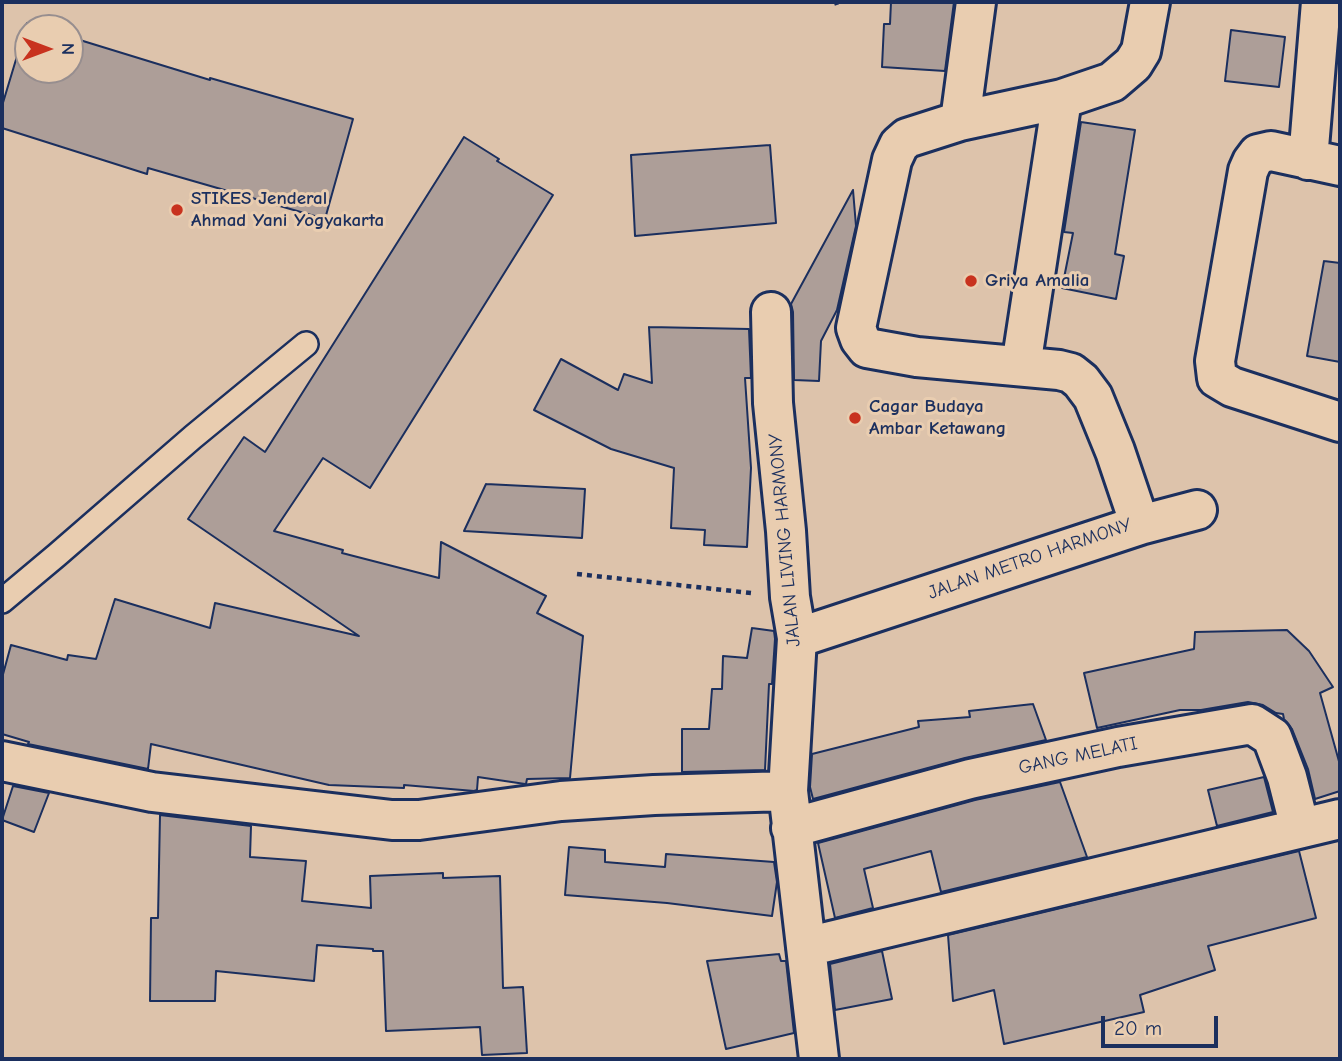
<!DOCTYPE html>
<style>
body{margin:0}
#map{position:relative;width:1342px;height:1061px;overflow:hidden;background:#ddc3ab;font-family:"Comic Neue",sans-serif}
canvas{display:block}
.frame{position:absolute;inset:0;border:4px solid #1b2f5e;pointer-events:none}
.north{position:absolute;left:14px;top:14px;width:70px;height:70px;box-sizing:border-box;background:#e9cdb0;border:2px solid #978e8f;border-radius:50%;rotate:90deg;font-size:19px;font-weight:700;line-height:28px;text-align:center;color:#1b2f5e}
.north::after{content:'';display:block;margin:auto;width:24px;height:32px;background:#c8321e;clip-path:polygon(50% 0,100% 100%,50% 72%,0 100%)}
.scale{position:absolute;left:1101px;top:1016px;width:117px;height:32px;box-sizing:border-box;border:4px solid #1b2f5e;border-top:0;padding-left:9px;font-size:21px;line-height:24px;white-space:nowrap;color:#1b2f5e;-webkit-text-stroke:5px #e9cdb0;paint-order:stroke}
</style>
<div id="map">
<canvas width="1342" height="1061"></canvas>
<div class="frame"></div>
<div class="north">N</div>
<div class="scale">20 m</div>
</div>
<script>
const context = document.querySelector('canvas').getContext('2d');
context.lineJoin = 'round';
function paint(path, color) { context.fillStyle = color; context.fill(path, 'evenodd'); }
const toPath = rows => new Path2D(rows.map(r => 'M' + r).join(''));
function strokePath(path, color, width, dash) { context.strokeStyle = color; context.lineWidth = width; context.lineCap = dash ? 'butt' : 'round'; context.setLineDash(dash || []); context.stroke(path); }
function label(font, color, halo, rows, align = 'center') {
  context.font = font + ' "Comic Neue",sans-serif'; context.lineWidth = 6; context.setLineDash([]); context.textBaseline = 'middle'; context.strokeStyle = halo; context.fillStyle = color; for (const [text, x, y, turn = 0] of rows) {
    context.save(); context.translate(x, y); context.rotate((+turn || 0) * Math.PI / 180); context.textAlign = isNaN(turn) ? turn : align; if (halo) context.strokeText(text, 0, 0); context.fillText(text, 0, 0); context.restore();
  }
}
const building = toPath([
 [891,2,954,2,945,71,882,67,884,24,890,24,891,2],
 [27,23,43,28,28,28,28,70,70,70,70,37,210,80,210,78,353,119,325,219,148,168,147,174,2,128,2,106,27,23],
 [1231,30,1285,37,1279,87,1225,81,1231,30],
 [1081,122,1135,130,1115,254,1124,256,1116,299,1062,288,1073,233,1064,232,1081,122],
 [464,137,499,159,497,161,553,195,370,488,323,458,274,531,343,550,342,553,439,578,441,542,546,596,537,613,583,636,570,778,527,779,526,784,525,784,478,777,477,790,474,791,404,785,404,788,329,785,151,744,148,769,28,744,29,742,2,734,2,678,11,645,67,660,68,655,96,659,115,599,210,628,215,603,359,636,188,519,244,437,265,452,464,137],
 [770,145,776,223,635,236,631,155,770,145],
 [853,190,856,226,837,310,821,341,819,381,794,380,793,312,791,304,853,190],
 [1324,261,1340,263,1340,362,1307,356,1324,261],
 [649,327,749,329,751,378,745,378,751,468,747,547,704,545,705,530,671,528,674,468,611,449,534,410,561,359,618,390,624,374,652,383,649,327],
 [486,484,585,489,582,538,464,531,486,484],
 [752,628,774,631,775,639,772,684,769,684,765,770,682,772,682,729,709,729,712,689,722,689,723,656,747,658,752,628],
 [1287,630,1309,651,1333,687,1320,693,1340,765,1340,791,1315,799,1308,769,1292,729,1284,719,1283,714,1276,713,1263,705,1248,702,1201,710,1180,710,1097,728,1084,673,1194,649,1195,632,1287,630],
 [1033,704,1046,740,965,758,813,799,810,787,812,754,919,727,918,721,970,717,969,711,1033,704],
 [1264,777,1273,812,1217,826,1208,790,1264,777],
 [1060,782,1087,857,941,892,931,851,864,869,873,908,835,918,818,843,975,800,1060,782],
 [13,786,49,793,34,832,2,820,13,786],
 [160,815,251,826,250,857,306,861,302,901,371,908,370,876,443,873,443,878,500,876,503,988,523,987,527,1053,482,1055,480,1027,386,1031,383,951,373,951,373,949,317,945,314,981,216,971,215,1001,150,1001,151,918,158,918,160,815],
 [569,847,605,850,605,862,665,867,666,854,774,862,777,882,772,916,667,903,565,895,569,847],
 [1299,851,1316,918,1208,946,1215,970,1140,995,1144,1012,1004,1044,994,990,953,1001,948,935,1299,851],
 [882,951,892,999,835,1010,830,964,882,951],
 [779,954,781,961,786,961,794,1033,726,1049,707,961,779,954]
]);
const path = toPath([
 [836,2,837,5],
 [577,574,751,593]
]);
const lane = toPath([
 [2,601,57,555,193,437,306,344]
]);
const street = toPath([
 [976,2,960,121,1062,99,1112,82,1133,64,1141,51,1150,2],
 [1308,160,1321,2],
 [1340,166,1271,151,1258,154,1252,162,1248,171,1215,361,1217,378,1232,387,1340,422],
 [771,312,773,403,786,531,790,597,797,638,788,791,819,1059],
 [1021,366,1062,99],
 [1140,525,1197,510],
 [797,638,1140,525,1115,451,1093,397,1081,381,1071,373,1059,370,917,357,867,348,860,339,856,328,892,160,899,145,907,138,960,121],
 [2,761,152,792,392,820,419,820,561,801,654,795,788,791],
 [791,828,970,779,1118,747,1252,724,1272,737,1287,777,1300,828],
 [806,947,1340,819]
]);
const markers = [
 [177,210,7,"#c8321e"],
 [971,281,7,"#c8321e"],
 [855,418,7,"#c8321e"]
];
const poiNames = [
 ["STIKES Jenderal",191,199],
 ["Ahmad Yani Yogyakarta",191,221],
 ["Griya Amalia",985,281],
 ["Cagar Budaya",869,407],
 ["Ambar Ketawang",869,429]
];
const streetNames = [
 ["JALAN LIVING HARMONY",785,540,-95],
 ["JALAN METRO HARMONY",1030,559,-19],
 ["GANG MELATI",1078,756,-12]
];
paint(building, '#ad9e98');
strokePath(building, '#1b2f5e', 2);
strokePath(lane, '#1b2f5e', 28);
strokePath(street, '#1b2f5e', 44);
strokePath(path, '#1b2f5e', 4.5, [5, 5]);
strokePath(lane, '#e9cdb0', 23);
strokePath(street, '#e9cdb0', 38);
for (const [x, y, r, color] of markers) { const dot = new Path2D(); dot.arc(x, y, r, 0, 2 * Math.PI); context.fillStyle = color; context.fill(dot); strokePath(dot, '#e9cdb0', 2.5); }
label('bold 19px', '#1b2f5e', '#e9cdb0', poiNames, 'left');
label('19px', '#1b2f5e', '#e9cdb0', streetNames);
</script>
